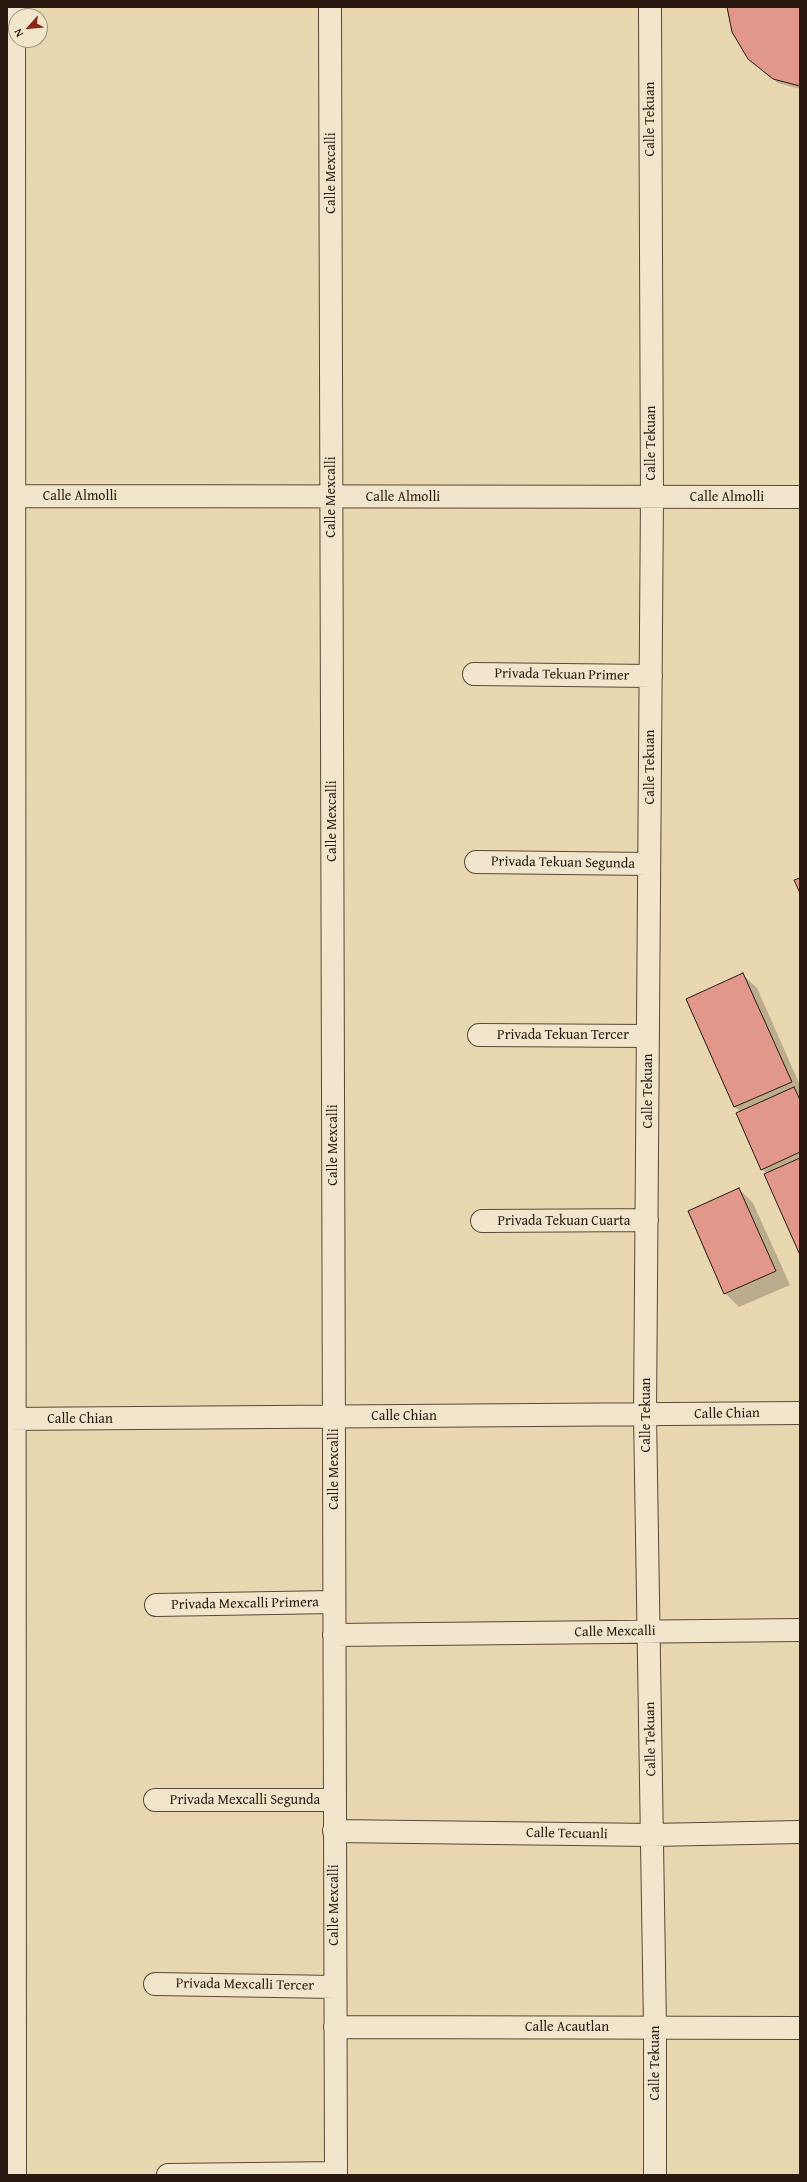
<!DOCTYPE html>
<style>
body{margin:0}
#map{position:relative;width:807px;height:2182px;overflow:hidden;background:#e9d7b0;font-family:"Gentium Book Plus",serif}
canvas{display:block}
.frame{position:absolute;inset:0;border:8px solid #2b1811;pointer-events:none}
.north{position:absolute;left:8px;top:8px;width:40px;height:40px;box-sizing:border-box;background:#f1e5cc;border:1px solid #a29381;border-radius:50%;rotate:243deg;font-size:11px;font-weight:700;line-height:16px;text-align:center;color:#2b1811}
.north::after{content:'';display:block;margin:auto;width:14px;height:18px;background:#8f2418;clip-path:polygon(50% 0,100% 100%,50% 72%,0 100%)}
</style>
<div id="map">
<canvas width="807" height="2182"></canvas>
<div class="frame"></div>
<div class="north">N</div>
</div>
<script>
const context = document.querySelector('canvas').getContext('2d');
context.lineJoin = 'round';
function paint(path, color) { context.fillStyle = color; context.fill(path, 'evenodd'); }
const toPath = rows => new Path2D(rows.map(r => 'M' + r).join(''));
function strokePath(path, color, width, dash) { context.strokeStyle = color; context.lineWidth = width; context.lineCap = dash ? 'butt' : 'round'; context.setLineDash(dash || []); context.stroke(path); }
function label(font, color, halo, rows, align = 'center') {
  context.font = font + ' "Gentium Book Plus",serif'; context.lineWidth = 3; context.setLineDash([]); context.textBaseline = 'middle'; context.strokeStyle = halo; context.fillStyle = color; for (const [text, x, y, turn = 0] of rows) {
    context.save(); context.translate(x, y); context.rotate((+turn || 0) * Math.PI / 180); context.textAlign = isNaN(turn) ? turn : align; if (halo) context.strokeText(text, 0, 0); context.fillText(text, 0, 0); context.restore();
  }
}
const shadow = toPath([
 [728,7,800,7,800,89,778,83,749,59],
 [743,975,757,988,800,1085,800,1253,767,1174,762,1169,741,1112,735,1107,687,999],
 [739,1189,753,1203,790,1285,739,1307,725,1293]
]);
const building = toPath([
 [727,7,800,7,800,86,773,79,748,59,732,32,727,7],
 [800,878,800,893,794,880,800,878],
 [743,973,792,1082,734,1107,686,999,743,973],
 [794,1087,800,1100,800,1152,761,1170,736,1113,794,1087],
 [800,1158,800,1255,764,1174,800,1158],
 [739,1188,776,1271,724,1294,688,1211,739,1188]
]);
const street = toPath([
 [14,7,15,2175],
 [330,7,336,2175],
 [650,7,652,497,645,1414,655,2027,655,2175],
 [7,496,800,497],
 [474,674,651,676],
 [476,862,649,864],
 [479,1035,648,1036],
 [482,1221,647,1220],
 [7,1419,800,1413],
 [156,1605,334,1602],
 [334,1635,800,1630],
 [155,1800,334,1800],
 [334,1831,652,1835,800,1832],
 [155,1984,335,1987],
 [335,2027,800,2028],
 [168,2175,336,2173]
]);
const streetNames = [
 ["Calle Tekuan",650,119,-90],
 ["Calle Mexcalli",331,173,-90],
 ["Calle Tekuan",651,443,-90],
 ["Calle Almolli",80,496],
 ["Calle Mexcalli",331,497,-90],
 ["Calle Almolli",403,497],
 ["Calle Almolli",727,497],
 ["Privada Tekuan Primer",562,675,1],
 ["Calle Tekuan",650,767,-90],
 ["Calle Mexcalli",332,821,-90],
 ["Privada Tekuan Segunda",563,863,1],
 ["Privada Tekuan Tercer",563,1035],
 ["Calle Tekuan",648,1091,-90],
 ["Calle Mexcalli",333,1145,-90],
 ["Privada Tekuan Cuarta",564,1221],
 ["Calle Chian",727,1414,-1],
 ["Calle Tekuan",646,1415,-90],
 ["Calle Chian",404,1416],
 ["Calle Chian",80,1419],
 ["Calle Mexcalli",334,1469,-90],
 ["Privada Mexcalli Primera",245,1604,-1],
 ["Calle Mexcalli",615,1632,-1],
 ["Calle Tekuan",651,1739,-91],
 ["Privada Mexcalli Segunda",245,1800],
 ["Calle Tecuanli",567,1834,1],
 ["Calle Mexcalli",334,1905,-90],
 ["Privada Mexcalli Tercer",245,1985,1],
 ["Calle Acautlan",567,2027],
 ["Calle Tekuan",655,2063,-90]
];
paint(shadow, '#0003');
paint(building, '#e1988a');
strokePath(building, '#2b1811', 1);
strokePath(street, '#5a4839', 24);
strokePath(street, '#f1e5cc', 22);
label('14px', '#2b1811', '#f1e5cc', streetNames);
</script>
